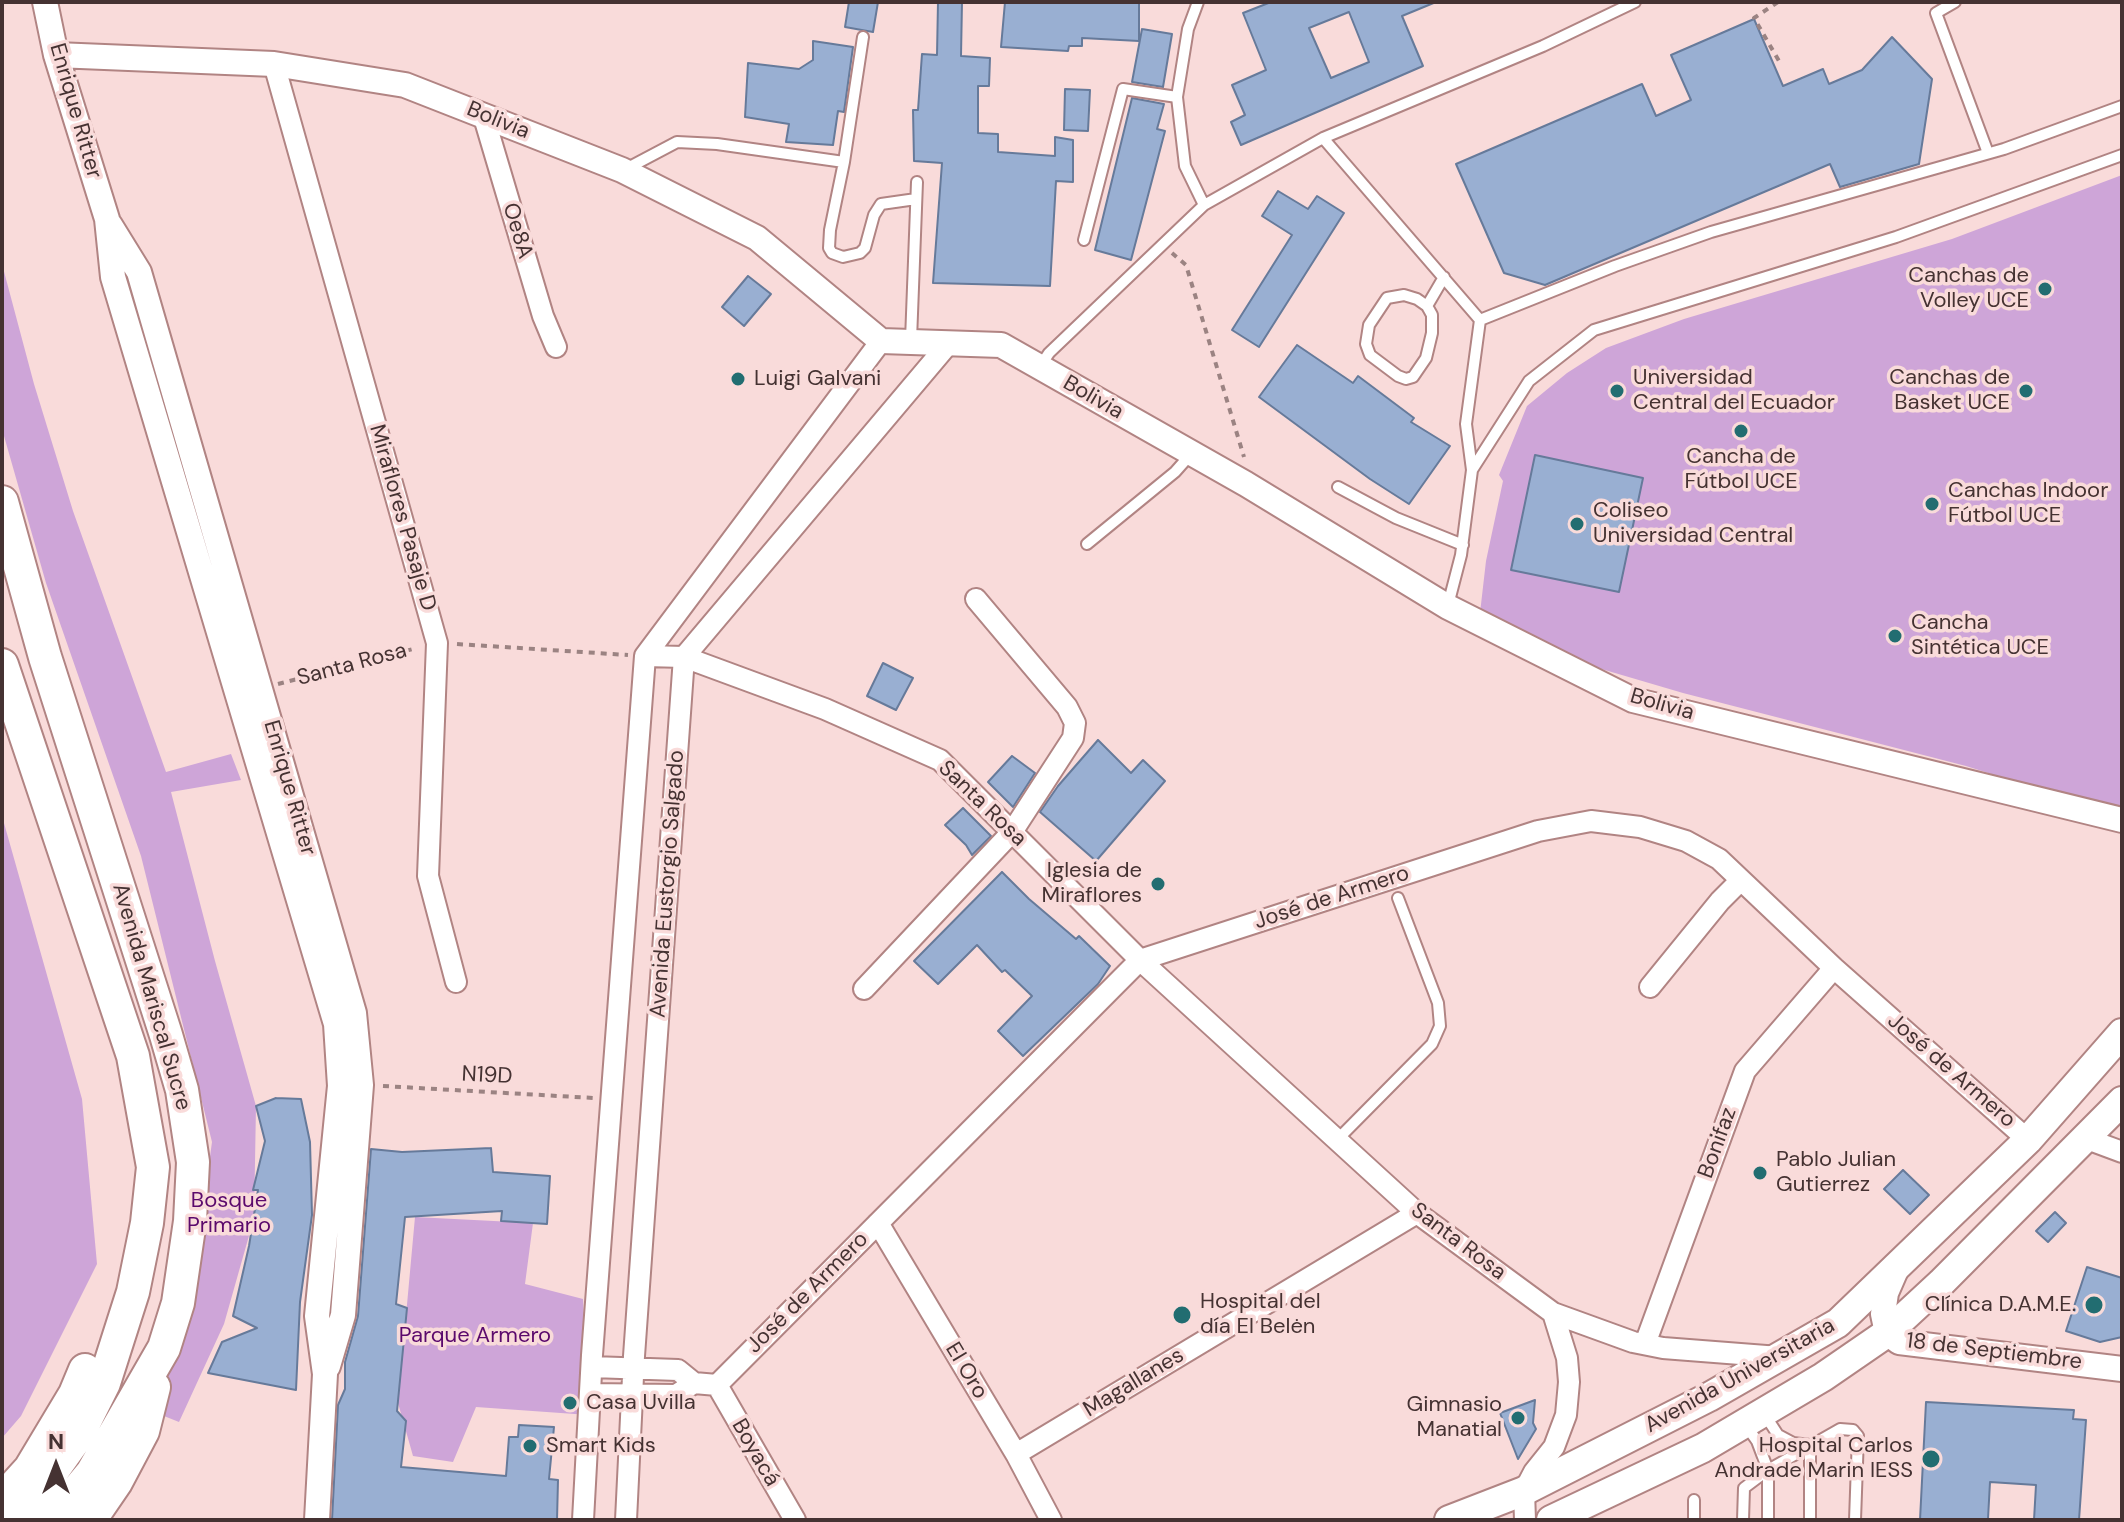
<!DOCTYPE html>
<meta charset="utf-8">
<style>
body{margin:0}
#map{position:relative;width:2124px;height:1522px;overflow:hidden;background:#f9dbda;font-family:"DM Sans",sans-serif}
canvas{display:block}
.frame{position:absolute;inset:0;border:4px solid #453232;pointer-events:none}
.north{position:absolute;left:16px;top:1426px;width:80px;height:80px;-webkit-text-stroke:6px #f9dbda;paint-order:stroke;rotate:0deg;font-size:22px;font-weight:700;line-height:32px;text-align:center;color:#453232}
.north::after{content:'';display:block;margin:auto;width:28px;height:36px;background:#453232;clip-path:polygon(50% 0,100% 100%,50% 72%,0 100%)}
</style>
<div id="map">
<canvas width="2124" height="1522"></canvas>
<div class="frame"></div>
<div class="north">N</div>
</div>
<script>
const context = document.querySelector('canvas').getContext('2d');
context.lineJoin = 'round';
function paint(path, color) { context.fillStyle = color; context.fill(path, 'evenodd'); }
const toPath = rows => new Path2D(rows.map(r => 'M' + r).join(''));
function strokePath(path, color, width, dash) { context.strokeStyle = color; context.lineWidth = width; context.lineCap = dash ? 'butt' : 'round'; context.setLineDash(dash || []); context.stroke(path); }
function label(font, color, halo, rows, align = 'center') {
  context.font = font + ' "DM Sans",sans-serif'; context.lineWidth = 7; context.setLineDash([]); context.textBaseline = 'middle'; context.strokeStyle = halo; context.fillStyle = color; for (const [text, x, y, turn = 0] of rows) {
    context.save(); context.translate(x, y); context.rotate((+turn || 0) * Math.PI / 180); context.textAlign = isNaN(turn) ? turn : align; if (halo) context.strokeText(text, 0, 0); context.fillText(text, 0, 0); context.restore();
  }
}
const green = toPath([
 [2122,175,2122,810,2058,795,1966,766,1683,693,1598,668,1533,645,1480,613,1486,561,1503,481,1499,475,1527,406,1567,373,1606,348,1684,319,1952,239],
 [2,264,34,384,73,511,166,772,231,754,241,780,171,792,215,961,256,1106,254,1218,224,1324,179,1422,149,1410,198,1244,212,1142,141,856,46,583,2,429],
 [2,816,82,1099,97,1264,21,1416,2,1438],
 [415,1217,533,1223,525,1284,583,1299,589,1415,476,1407,453,1462,413,1456,398,1403]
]);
const building = toPath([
 [849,2,878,2,873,32,845,27,849,2],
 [938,2,962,2,961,56,990,58,989,86,978,86,978,133,998,134,998,152,1055,156,1055,137,1073,140,1073,182,1056,181,1050,286,933,283,942,163,914,161,913,110,918,110,922,54,937,55,938,2],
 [1005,2,1139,2,1139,41,1082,38,1082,46,1069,46,1068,51,1001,47,1005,2],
 [1271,2,1436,2,1402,16,1423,66,1241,145,1231,122,1245,115,1232,85,1266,70,1243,13,1271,2],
 [1349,12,1369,62,1331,78,1309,28,1349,12],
 [1754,19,1783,86,1823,69,1829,84,1862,70,1892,37,1932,79,1919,164,1840,187,1830,164,1545,285,1504,273,1456,164,1642,84,1656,116,1691,100,1671,55,1754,19],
 [1142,29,1172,34,1163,87,1132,82,1142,29],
 [813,41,853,47,844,112,838,111,833,145,786,142,789,124,745,117,748,63,799,69,813,60,813,41],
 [1065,89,1090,90,1088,131,1064,130,1065,89],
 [1132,98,1164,104,1157,129,1165,131,1131,260,1095,250,1132,98],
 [1278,191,1308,209,1317,196,1344,213,1259,347,1232,330,1292,235,1262,216,1278,191],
 [748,276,771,294,744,326,722,307,748,276],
 [1297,345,1353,383,1358,376,1414,418,1411,422,1450,446,1409,504,1370,479,1259,397,1297,345],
 [1535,455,1643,478,1619,592,1511,570,1535,455],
 [883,663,913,678,896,710,867,696,883,663],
 [1098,740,1131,773,1143,760,1165,781,1096,861,1040,812,1058,786,1098,740],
 [1012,756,1035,773,1013,807,988,782,1012,756],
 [963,808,991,836,972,855,966,845,945,825,963,808],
 [1002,872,1029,899,1076,939,1079,936,1110,966,1098,984,1023,1056,998,1031,1032,996,1005,970,1002,972,977,945,938,984,914,961,1002,872],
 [276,1098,301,1099,310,1142,312,1215,300,1302,296,1390,208,1373,222,1342,257,1328,233,1316,249,1246,258,1190,253,1190,265,1141,256,1106,276,1098],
 [491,1148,493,1172,550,1176,547,1224,501,1221,502,1211,405,1217,396,1304,407,1308,397,1411,406,1421,401,1467,506,1476,509,1437,518,1437,519,1425,554,1427,549,1479,558,1480,557,1520,332,1520,338,1405,345,1389,345,1362,358,1316,371,1149,402,1152,491,1148],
 [1903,1170,1929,1195,1910,1214,1884,1189,1903,1170],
 [2055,1212,2066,1223,2048,1242,2036,1231,2055,1212],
 [2087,1267,2122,1278,2122,1337,2100,1342,2066,1331,2087,1267],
 [1535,1400,1533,1423,1536,1429,1518,1459,1500,1413,1535,1400],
 [1926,1402,2074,1410,2073,1419,2086,1420,2079,1520,2034,1520,2036,1485,1990,1482,1988,1519,1920,1520,1926,1402]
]);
const path = toPath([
 [1778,2,1754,18,1779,61],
 [1172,253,1186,265,1244,457],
 [457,644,628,655],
 [278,684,417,648],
 [383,1086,594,1098]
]);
const service = toPath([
 [1198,2,1188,29,1177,97,1185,166,1204,205],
 [1955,2,1936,13,1988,153],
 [863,37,844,162,830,230,829,248,832,253,843,257,860,253,865,248,874,215,881,204,916,199],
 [1323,138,1480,320,1466,424,1472,470],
 [624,170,677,142,717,144,844,162],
 [1084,240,1123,89,1177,97],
 [1404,295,1417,299,1427,306,1432,315,1432,333,1426,358,1413,377,1406,379,1398,376,1370,355,1366,344,1369,325,1387,298,1404,295],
 [1427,306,1444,277],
 [1480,320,1615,266,1711,232,2004,149,2122,106],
 [911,340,917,182],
 [1041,365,1049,353,1204,205,1323,138,1543,46,1635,2],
 [1338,487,1396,518,1463,545],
 [1087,544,1175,472,1191,454],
 [1448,605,1461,555,1472,470,1529,381,1594,330,1896,237,2122,155],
 [1337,1140,1432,1044,1440,1026,1438,1003,1398,898],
 [1765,1415,1778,1435,1793,1443,1810,1445],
 [1694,1520,1694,1500],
 [1743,1520,1744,1488,1768,1470,1757,1441,1745,1424],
 [1768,1520,1768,1470,1840,1429,1853,1430,1858,1436,1855,1520],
 [1810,1520,1810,1445]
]);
const minor = toPath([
 [274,64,437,643,428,876,456,982],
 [483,114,543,316,556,347],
 [645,656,684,657,825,709,940,760,1140,960,1417,1213,1553,1313,1633,1342,1663,1348,1779,1357],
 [1650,987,1720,901,1741,880],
 [864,989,1012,832,1073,738,1075,723,1067,707,976,599],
 [2087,1139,2122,1152],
 [878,1223,1016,1454,1051,1520],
 [1645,1344,1745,1071,1834,968],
 [592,1367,678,1370,694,1383],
 [717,1385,1140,960,1538,831,1591,821,1640,827,1686,841,1719,859,1834,968,2028,1140],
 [717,1385,795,1520],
 [590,1394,676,1395,694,1383,717,1385],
 [1016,1454,1417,1213],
 [583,1520,592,1355,645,656,881,341],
 [626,1520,634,1356,684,657,949,343],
 [1525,1520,1524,1491,1534,1472,1554,1447,1566,1415,1569,1382,1567,1358,1553,1313]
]);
const tertiary = toPath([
 [45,2,56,55,107,219,113,277,336,1024,340,1086,317,1316,325,1374,317,1520],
 [56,55,274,64,405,85,622,170,757,238,881,341,1001,345,1246,484,1448,607,1633,700,2122,820],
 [110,225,139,272,354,1013,361,1085,343,1315,328,1366],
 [1896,1270,1886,1293,1883,1314,1887,1333,1899,1342,2122,1369]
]);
const secondary = toPath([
 [1449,1520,1524,1491,1709,1397,1838,1323,2028,1140,2122,1033],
 [1551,1520,1703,1448,1823,1377,1887,1333,1941,1283,2122,1101]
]);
const primary = toPath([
 [2,502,45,657,166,1035,182,1090,193,1162,190,1221,178,1303,164,1348,92,1473,53,1520],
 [2,665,133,1056,153,1167,147,1223,133,1292,104,1383,78,1435,31,1501,14,1520],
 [2,1500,30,1469,75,1394,85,1370],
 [90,1520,116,1482,143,1431,154,1387]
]);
const markers = [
 [2045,289,8,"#226d71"],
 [738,379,8,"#226d71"],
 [1617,391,8,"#226d71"],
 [2026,391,8,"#226d71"],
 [1741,431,8,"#226d71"],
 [1932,504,8,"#226d71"],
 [1577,524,8,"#226d71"],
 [1895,636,8,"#226d71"],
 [1158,884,8,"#226d71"],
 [1760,1173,8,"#226d71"],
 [2094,1305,10,"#226d71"],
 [1182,1315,10,"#226d71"],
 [570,1403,8,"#226d71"],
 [1518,1418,8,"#226d71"],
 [530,1446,8,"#226d71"],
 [1931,1459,10,"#226d71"]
];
const streetNames = [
 ["Enrique Ritter",75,111,74],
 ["Bolivia",498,121,22],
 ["Oe8A",517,231,73],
 ["Bolivia",1093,398,30],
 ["Miraflores Pasaje D",402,518,74],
 ["Santa Rosa",352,665,-15],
 ["Bolivia",1662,705,16],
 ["Enrique Ritter",289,788,74],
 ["Santa Rosa",982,804,44],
 ["Avenida Eustorgio Salgado",668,884,-86],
 ["José de Armero",1332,898,-18],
 ["Avenida Mariscal Sucre",151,997,74],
 ["José de Armero",1951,1071,41],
 ["N19D",487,1076,3],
 ["Bonifaz",1718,1143,-70],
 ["Santa Rosa",1458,1242,37],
 ["José de Armero",808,1293,-45],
 ["18 de Septiembre",1994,1352,7],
 ["El Oro",966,1371,59],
 ["Avenida Universitaria",1740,1376,-29],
 ["Magallanes",1134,1383,-31],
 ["Boyacá",755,1453,60]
];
const poiNames = [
 ["Canchas de",2029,276,"right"],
 ["Volley UCE",2029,301,"right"],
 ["Universidad",1633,378],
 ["Central del Ecuador",1633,403],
 ["Canchas de",2010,378,"right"],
 ["Basket UCE",2010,403,"right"],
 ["Luigi Galvani",754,379],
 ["Cancha de",1741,457,"center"],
 ["Fútbol UCE",1741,482,"center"],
 ["Canchas Indoor",1948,491],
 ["Fútbol UCE",1948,516],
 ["Coliseo",1593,511],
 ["Universidad Central",1593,536],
 ["Cancha",1911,623],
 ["Sintética UCE",1911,648],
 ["Iglesia de",1142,871,"right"],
 ["Miraflores",1142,896,"right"],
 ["Pablo Julian",1776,1160],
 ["Gutierrez",1776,1185],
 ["Hospital del",1200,1302],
 ["día El Belėn",1200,1327],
 ["Clínica D.A.M.E.",2076,1305,"right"],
 ["Casa Uvilla",586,1403],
 ["Gimnasio",1502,1405,"right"],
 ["Manatial",1502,1430,"right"],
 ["Smart Kids",546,1446],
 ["Hospital Carlos",1913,1446,"right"],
 ["Andrade Marin IESS",1913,1471,"right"]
];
const parkNames = [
 ["Bosque",229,1201],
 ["Primario",229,1226],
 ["Parque Armero",475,1336]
];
paint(green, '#cea5d8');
paint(building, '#99afd2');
strokePath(building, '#667a9a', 2);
strokePath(service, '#b18483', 14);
strokePath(minor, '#b18483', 24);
strokePath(tertiary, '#b18483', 28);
strokePath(secondary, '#b18483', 32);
strokePath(primary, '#b18483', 36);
strokePath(path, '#9b8382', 4, [6, 6]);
strokePath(service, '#fff', 10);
strokePath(minor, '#fff', 20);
strokePath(tertiary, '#fff', 24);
strokePath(secondary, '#fff', 28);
strokePath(primary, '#fff', 32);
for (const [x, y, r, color] of markers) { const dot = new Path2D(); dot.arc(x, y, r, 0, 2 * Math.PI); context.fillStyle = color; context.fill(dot); strokePath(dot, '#f9dbda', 3); }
label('22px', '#453232', '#f9dbda', streetNames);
label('22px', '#453232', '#f9dbda', poiNames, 'left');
label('22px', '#5b096c', '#f9dbda', parkNames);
</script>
